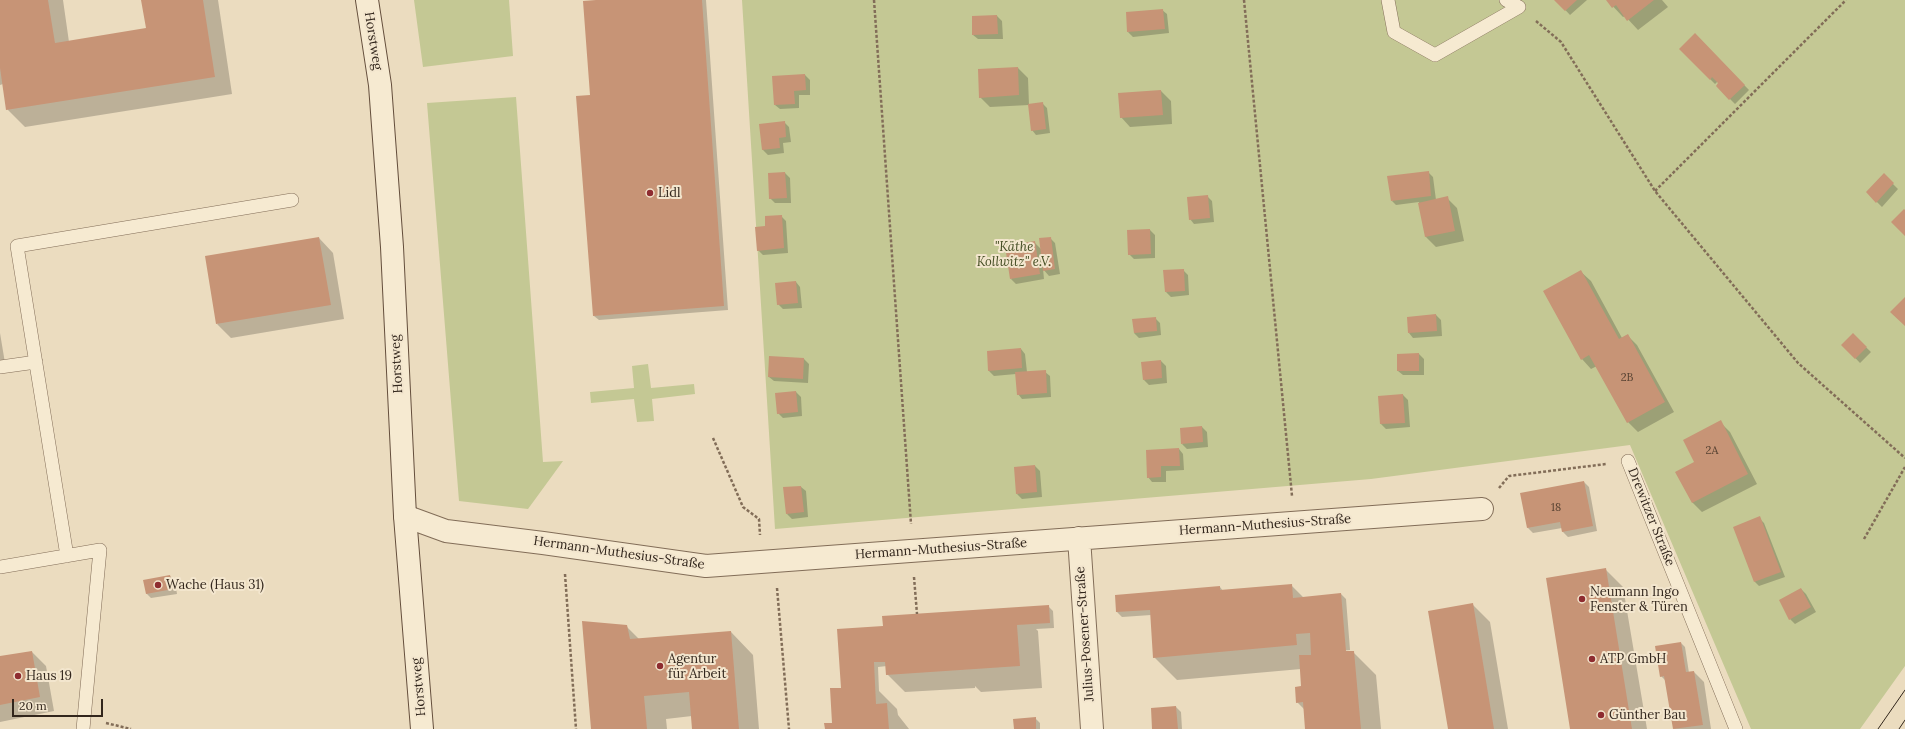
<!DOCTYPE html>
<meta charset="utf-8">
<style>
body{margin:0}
#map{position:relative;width:1905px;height:729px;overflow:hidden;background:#ebdcbf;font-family:Lora,serif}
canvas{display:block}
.scale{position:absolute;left:12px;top:699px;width:91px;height:18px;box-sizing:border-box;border:2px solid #32261c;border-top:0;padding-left:5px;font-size:12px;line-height:14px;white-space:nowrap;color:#32261c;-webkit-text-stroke:3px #f3e6ce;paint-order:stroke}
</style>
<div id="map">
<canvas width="1905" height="729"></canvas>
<div class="scale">20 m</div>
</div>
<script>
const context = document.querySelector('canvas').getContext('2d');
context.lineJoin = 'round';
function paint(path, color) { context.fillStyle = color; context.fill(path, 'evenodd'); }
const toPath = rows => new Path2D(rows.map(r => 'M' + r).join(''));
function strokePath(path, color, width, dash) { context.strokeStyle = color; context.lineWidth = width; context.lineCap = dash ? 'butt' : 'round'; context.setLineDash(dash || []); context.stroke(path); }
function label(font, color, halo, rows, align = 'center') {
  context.font = font + ' Lora,serif'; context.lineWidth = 4; context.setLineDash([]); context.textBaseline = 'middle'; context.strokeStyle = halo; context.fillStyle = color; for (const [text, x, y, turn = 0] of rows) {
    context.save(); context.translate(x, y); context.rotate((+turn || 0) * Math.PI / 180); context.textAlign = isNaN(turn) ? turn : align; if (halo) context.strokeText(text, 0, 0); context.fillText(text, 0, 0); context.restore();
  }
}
const green = toPath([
 [414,0,509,0,513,56,423,67],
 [742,0,1905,0,1905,666,1860,729,1751,729,1630,445,1371,479,775,529],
 [516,97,543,462,563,461,528,509,459,501,427,103],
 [648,364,651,388,694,384,695,394,652,399,654,421,637,422,634,399,591,403,590,392,634,388,632,366]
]);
const shadow = toPath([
 [0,0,63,0,69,42,147,29,142,0,218,0,232,94,25,127,7,109,3,84,0,85],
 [610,0,706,0,728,310,599,320,594,316,591,96],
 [1556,0,1587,0,1570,15],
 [1607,0,1662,0,1668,7,1638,30,1625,16,1623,17],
 [1162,10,1167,14,1169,33,1133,37,1128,32],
 [997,16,1002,21,1003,39,978,39,973,35],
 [1695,35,1749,90,1735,104,1717,86,1720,83,1718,81,1715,84,1680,49],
 [1018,68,1028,78,1029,105,1042,103,1047,108,1050,133,1036,135,1032,130,1029,105,990,107,980,97],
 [805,75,810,80,810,95,799,95,799,108,780,109,775,105],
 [1161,91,1171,101,1172,124,1130,127,1121,117],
 [784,122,789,127,791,142,783,143,784,153,768,155,763,150,760,125],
 [1428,172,1433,177,1436,200,1447,198,1457,208,1464,241,1436,247,1426,237,1419,202,1396,205,1392,201],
 [785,173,790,178,791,203,775,203,770,198],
 [1884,175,1898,189,1882,207,1867,192],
 [1207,196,1212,201,1214,222,1194,224,1190,219],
 [781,216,786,221,788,253,763,255,758,250],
 [1150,230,1155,235,1155,258,1134,259,1129,254],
 [319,238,333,253,344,319,231,338,217,324],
 [1050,238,1055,243,1060,274,1049,276,1043,269,1044,279,1016,284,1011,279,1035,243,1041,249],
 [1183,270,1188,275,1189,295,1171,297,1166,292],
 [1581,272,1591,281,1622,338,1627,335,1637,345,1674,412,1638,432,1628,422,1597,366,1591,369,1582,359],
 [796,282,800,287,802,308,783,309,778,304],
 [1436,315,1441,320,1442,336,1413,338,1409,333],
 [1155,318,1160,323,1161,335,1139,338,1134,333],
 [0,333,5,363,0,364],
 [1853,335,1871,352,1860,363,1843,345],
 [1021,349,1025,354,1027,372,1045,372,1050,376,1051,397,1022,399,1018,394,1016,374,994,376,989,371,988,352],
 [1419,354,1424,359,1424,375,1403,375,1398,371],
 [804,359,809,364,808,383,774,381,769,377],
 [1161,361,1166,366,1167,383,1149,385,1144,380],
 [796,392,801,397,802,416,783,418,778,413],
 [1403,395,1408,400,1410,427,1386,429,1381,424,1379,397],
 [1720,422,1730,432,1757,484,1702,512,1692,502,1695,462],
 [1202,427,1207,432,1208,447,1187,449,1182,444],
 [1179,449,1183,454,1184,470,1166,471,1166,482,1152,482,1148,477],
 [1035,466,1040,471,1042,497,1022,499,1017,494],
 [1584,482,1589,487,1597,531,1568,537,1563,532,1562,528,1533,533,1528,528,1522,494],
 [801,487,806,491,808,517,792,519,787,514],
 [1759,518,1764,523,1785,577,1759,586,1755,582],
 [1605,569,1623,587,1647,729,1571,729],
 [170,576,175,581,177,594,151,598,146,593],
 [1291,585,1304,598,1341,594,1346,599,1350,650,1318,653,1353,652,1376,675,1381,729,1306,729,1304,709,1297,702,1302,687,1301,669,1177,680,1154,657,1151,615,1122,617,1117,612,1116,596,1220,587,1223,591],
 [1801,589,1806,594,1816,612,1795,624,1790,619],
 [1472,604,1490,622,1508,729,1449,729],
 [1048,606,1053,611,1054,628,1036,629,1038,631,1042,688,981,692,975,686,975,688,905,692,887,674,887,666,878,667,879,691,897,709,898,715,909,729,826,729,833,724,842,688,884,627],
 [626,626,639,639,731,632,753,655,759,729,694,729,692,716,666,719,667,729,592,729],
 [1681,643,1685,647,1689,673,1694,672,1704,682,1711,729,1674,729,1666,681,1661,676],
 [32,652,46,666,54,711,0,722,0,657],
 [1176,707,1181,712,1182,729,1153,729,1152,709],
 [1035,718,1040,723,1040,729,1015,729]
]);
const building = toPath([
 [0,0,48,0,55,43,146,28,141,0,203,0,215,77,6,110,0,68],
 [596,0,702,0,724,306,593,316,576,96,590,95,583,1],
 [1554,0,1577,0,1565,11],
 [1606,0,1654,0,1627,21,1616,5,1612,8],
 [1163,9,1165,29,1127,32,1126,12],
 [997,15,998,34,972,35,972,16],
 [1695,33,1745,85,1729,100,1716,86,1718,83,1712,77,1710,80,1679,49],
 [1018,67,1019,95,979,98,978,69],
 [805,74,806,90,794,91,795,104,774,105,772,76],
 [1161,90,1163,115,1120,118,1118,93],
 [1043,102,1046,129,1031,131,1028,104],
 [785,121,786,137,779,138,780,148,762,150,759,124],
 [1429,171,1431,196,1391,201,1387,176],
 [785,172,787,198,769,199,768,173],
 [1884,173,1894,183,1876,203,1866,192],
 [1208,195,1210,218,1189,220,1187,197],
 [1448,196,1455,231,1425,237,1418,203],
 [1904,209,1905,210,1905,236,1891,222],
 [782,215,784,248,757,251,755,227,765,226,765,216],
 [1150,229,1151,254,1128,255,1127,230],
 [319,237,331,305,216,324,205,256],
 [1051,237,1055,269,1043,271,1039,238],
 [1035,241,1040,274,1010,279,1005,246],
 [1184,269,1185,291,1165,292,1163,270],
 [1581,270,1619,339,1628,334,1665,402,1627,423,1589,355,1581,360,1543,291],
 [796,281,798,303,777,305,775,283],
 [1905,297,1905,326,1890,312],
 [1436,314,1437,331,1408,333,1407,317],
 [1156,317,1157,331,1134,333,1132,319],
 [1853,333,1867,347,1855,359,1841,345],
 [1021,348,1022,368,988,371,987,351],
 [1419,353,1419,371,1397,371,1397,354],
 [769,356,804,358,803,379,768,377],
 [1161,360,1162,378,1143,380,1141,362],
 [1046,370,1047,393,1017,395,1015,372],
 [796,391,798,412,777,414,775,393],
 [1403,394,1405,423,1380,424,1378,396],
 [1721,420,1748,474,1692,503,1675,472,1694,462,1683,440],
 [1202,426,1203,442,1181,444,1180,428],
 [1179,448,1180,466,1161,466,1161,477,1147,478,1146,450],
 [1035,465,1037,492,1016,494,1014,467],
 [1584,481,1593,526,1562,532,1560,522,1527,528,1520,493],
 [801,486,804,512,786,514,783,487],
 [1760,516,1781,572,1754,582,1733,527],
 [1606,568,1632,729,1570,729,1546,578],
 [170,575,173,589,146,594,143,580],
 [1292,584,1293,598,1341,593,1346,651,1354,651,1361,729,1305,729,1303,702,1296,703,1295,687,1301,686,1299,655,1311,655,1310,633,1296,634,1297,645,1153,658,1150,610,1116,612,1115,595,1220,586,1220,590],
 [1801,588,1811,607,1789,620,1779,600],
 [1473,603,1494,729,1448,729,1428,611],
 [1049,605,1050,623,1017,625,1020,666,886,675,885,662,874,662,876,704,887,703,889,729,825,729,824,723,832,723,830,688,841,688,837,629,883,626,882,616],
 [582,621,627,625,630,639,731,631,739,729,692,729,689,692,644,696,647,729,591,729],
 [1681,642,1686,672,1694,671,1703,725,1673,729,1664,676,1660,677,1655,646],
 [32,651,40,697,0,705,0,656],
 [1176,706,1178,729,1152,729,1151,708],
 [1036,717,1036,729,1014,729,1013,719]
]);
const path = toPath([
 [874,0,911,524],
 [1244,0,1292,496],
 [1536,21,1561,42,1655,191,1798,363,1905,458],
 [1655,191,1846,0],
 [713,438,743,507,759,519,760,535],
 [1499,488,1509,476,1606,464],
 [1864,539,1905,467],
 [565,574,576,729],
 [914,577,917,614],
 [777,588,789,729],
 [106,723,131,729]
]);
const lane = toPath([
 [1388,0,1394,32,1435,55,1519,7],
 [1506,0,1519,7],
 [0,367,36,362],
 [1628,461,1736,729],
 [67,556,17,246,292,200],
 [0,567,100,550,83,729]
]);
const street = toPath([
 [405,516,446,531,543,543,706,566,1482,509],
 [1079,538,1092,729]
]);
const secondary = toPath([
 [367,0,380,85,392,247,405,516,422,729]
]);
const tram = toPath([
 [1878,729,1905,690],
 [1899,729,1905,720]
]);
const markers = [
 [650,193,4,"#8e2c30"],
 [158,585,4,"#8e2c30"],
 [1582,599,4,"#8e2c30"],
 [1592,659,4,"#8e2c30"],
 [660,666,4,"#8e2c30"],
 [18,676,4,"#8e2c30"],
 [1601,715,4,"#8e2c30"]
];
const numberNames = [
 ["2B",1627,378],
 ["2A",1712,451],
 ["18",1556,508]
];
const streetNames = [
 ["Horstweg",373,41,81],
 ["Horstweg",397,364,-93],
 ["Drewitzer Straße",1651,517,68],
 ["Hermann-Muthesius-Straße",1265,525,-4],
 ["Hermann-Muthesius-Straße",941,549,-4],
 ["Hermann-Muthesius-Straße",619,553,8],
 ["Julius-Posener-Straße",1085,634,-94],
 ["Horstweg",419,687,-95]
];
const poiNames = [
 ["Lidl",658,193],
 ["Wache (Haus 31)",166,585],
 ["Neumann Ingo",1590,592],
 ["Fenster & Türen",1590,607],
 ["Agentur",668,659],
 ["für Arbeit",668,674],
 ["ATP GmbH",1600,659],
 ["Haus 19",26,676],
 ["Günther Bau",1609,715]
];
const parkNames = [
 ["\"Käthe",1014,247],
 ["Kollwitz\" e.V.",1014,262]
];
paint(green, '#c4c894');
paint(shadow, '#0003');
paint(building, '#c79476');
strokePath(lane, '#826d58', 14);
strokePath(street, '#826d58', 24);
strokePath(secondary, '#644e3c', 24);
strokePath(path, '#826d58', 2.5, [3, 2]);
strokePath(lane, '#f6ead1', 13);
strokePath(street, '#f6ead1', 22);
strokePath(secondary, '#f6ead1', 22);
strokePath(tram, '#32261c', 1);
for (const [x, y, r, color] of markers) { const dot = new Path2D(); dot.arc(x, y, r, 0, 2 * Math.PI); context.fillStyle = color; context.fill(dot); strokePath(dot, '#f3e6ce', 1.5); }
label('11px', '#574232', null, numberNames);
label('13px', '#32261c', '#f3e6ce', streetNames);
label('13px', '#32261c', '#f3e6ce', poiNames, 'left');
label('italic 13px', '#454e24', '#f3e6ce', parkNames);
</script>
